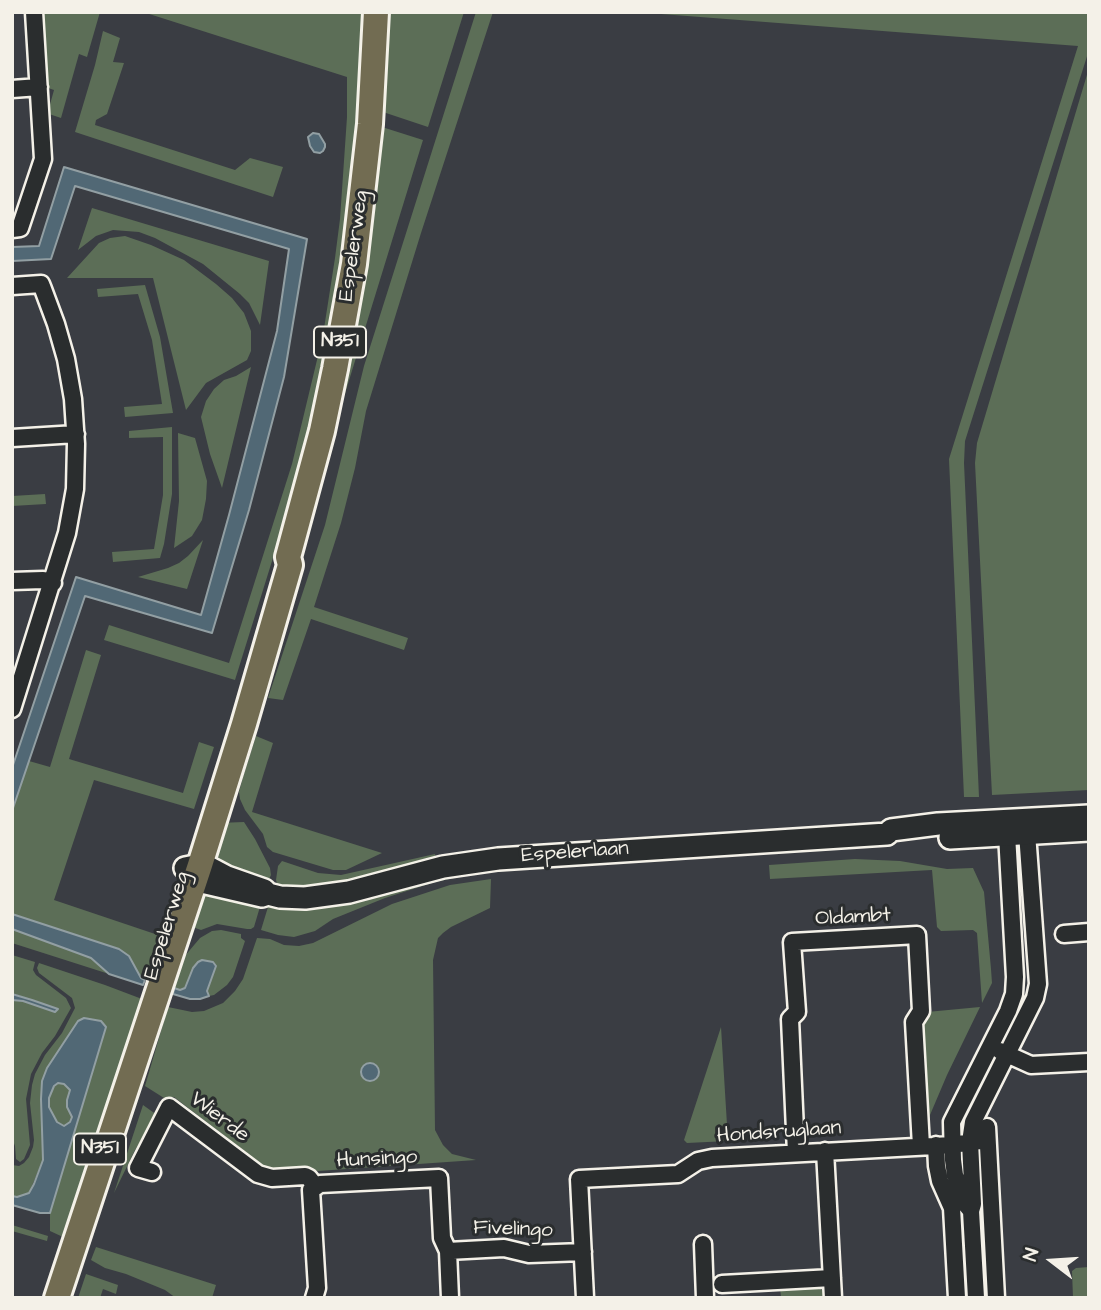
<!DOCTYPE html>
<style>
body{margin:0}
#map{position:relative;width:1101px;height:1310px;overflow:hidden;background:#3a3d43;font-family:"Architects Daughter",sans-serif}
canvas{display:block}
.frame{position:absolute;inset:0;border:14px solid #f4f1e8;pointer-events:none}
.north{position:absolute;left:1017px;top:1226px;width:70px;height:70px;-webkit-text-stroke:5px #2a2d2e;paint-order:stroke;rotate:287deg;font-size:19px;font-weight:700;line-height:28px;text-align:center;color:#f4f1e8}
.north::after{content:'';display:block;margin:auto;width:24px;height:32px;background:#f4f1e8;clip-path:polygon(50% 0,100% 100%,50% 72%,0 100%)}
</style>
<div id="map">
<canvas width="1101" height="1310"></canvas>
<div class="frame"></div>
<div class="north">N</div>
</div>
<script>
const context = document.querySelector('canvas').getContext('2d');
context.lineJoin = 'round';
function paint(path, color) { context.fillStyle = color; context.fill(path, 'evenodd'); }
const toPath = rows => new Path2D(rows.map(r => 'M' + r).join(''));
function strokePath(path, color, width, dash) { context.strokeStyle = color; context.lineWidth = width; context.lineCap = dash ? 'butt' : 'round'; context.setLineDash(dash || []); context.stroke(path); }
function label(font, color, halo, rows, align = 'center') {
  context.font = font + ' "Architects Daughter",sans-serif'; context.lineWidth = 6; context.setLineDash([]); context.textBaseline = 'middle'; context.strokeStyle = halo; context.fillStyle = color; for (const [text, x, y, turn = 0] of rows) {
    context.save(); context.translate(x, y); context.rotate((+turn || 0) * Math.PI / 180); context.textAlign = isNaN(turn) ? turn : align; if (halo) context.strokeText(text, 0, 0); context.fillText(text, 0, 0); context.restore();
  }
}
const green = toPath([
 [43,12,100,12,87,57,79,54,61,118,49,114,49,108,54,90,48,88],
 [143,12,365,12,360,142,350,236,305,455,235,680,104,640,109,625,229,663,292,464,323,335,335,258,340,219,347,117,347,77],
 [385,12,464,12,428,127,383,112],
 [476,12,493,12,421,233,366,411,355,468,341,523,314,607,408,638,404,650,311,619,283,700,268,698,325,525,364,366],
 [635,12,1089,12,1089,50,965,441,964,463,979,797,964,797,949,459,1078,46],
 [103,31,120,38,113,62,124,63,107,114,96,120,95,125,235,170,250,158,283,167,273,197,75,132,95,65],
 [1089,68,1089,790,992,795,975,463,977,443],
 [382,127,423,140,335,426,347,378,363,286,377,185],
 [92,208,269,261,260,325,249,303,240,294,203,264,155,238,139,232,113,230,96,236,78,250],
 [125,236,151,245,184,260,216,284,232,298,244,313,251,331,251,351,247,360,206,383,186,410,153,278,67,278,99,243,110,238],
 [145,285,160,337,173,413,125,417,124,407,162,404,152,340,138,294,98,297,97,289],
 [251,367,222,488,210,454,201,417,206,401,214,389,224,380,236,376],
 [172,427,172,494,164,544,160,558,113,562,112,552,154,549,163,495,163,437,129,438,129,431],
 [178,433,195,438,207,481,206,499,202,520,192,536,174,548,179,501],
 [45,494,46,504,12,506,12,496],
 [203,540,187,589,138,577,168,568,179,563,188,556],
 [86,650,101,655,69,759,183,793,199,742,214,747,194,809,94,780,54,900,161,936,150,974,147,974,145,980,141,978,119,949,12,914,12,811,29,761,50,767],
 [256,736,273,743,252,812,382,853,346,870,333,870,273,852,267,847,263,834,245,810,240,799,239,792,243,777],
 [244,822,255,839,270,868,271,875,266,886,215,860,212,851,218,823],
 [435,854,436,863,348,887,281,890,278,886,276,880,278,866,282,861,318,873,341,875],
 [855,859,900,861,947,869,973,868,984,892,991,969,992,983,982,1003,977,933,973,930,941,931,937,927,932,870,770,879,769,865],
 [484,872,435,882,385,898,333,919,315,931,294,937,278,935,261,930,268,907,274,903],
 [491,879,490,908,451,927,443,933,438,938,433,960,435,1130,443,1145,452,1154,476,1160,318,1171,295,1167,269,1170,174,1097,164,1098,145,1086,168,1007,192,1012,204,1011,223,1003,235,991,243,979,257,938,270,939,284,945,299,946,313,943,392,904,450,885],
 [209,893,262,900,254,927,251,929,247,929,217,924,201,930,184,924,201,897],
 [12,929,91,958,109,974,12,943],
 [221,930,241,934,241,938,245,941,233,977,227,985,214,995,209,996,207,991,213,975,180,991,174,988,179,970,184,957,200,938,212,931],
 [12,955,35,962,33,970,36,975,66,998,71,1008,55,1036,42,1053,31,1074,26,1099,30,1145,24,1159,20,1162,16,1159,15,1146,12,1138,12,1000,23,1001,55,1012,57,1009,12,993],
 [39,963,105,985,142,999,105,1118,63,1237,50,1231,50,1213,106,1028,78,1021,47,1068,42,1081,41,1099,43,1160,29,1193,17,1197,12,1196,12,1165,19,1166,24,1163,29,1157,33,1147,34,1140,30,1103,32,1085,35,1074,45,1055,62,1033,75,1008,72,998,39,973,37,968],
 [980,1007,947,1075,927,1122,923,1020,927,1012],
 [721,1027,728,1141,687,1143,684,1140],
 [58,1083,64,1084,70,1090,67,1100,67,1107,72,1117,70,1122,64,1126,57,1122,49,1107,49,1098,54,1086],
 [143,1105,157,1115,135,1150,114,1193],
 [12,1225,48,1236,47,1241,12,1231],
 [96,1247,216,1285,212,1298,176,1298,165,1290,126,1274,105,1268,91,1260],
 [1089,1267,1089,1298,1073,1298,1072,1271,1076,1268],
 [86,1274,118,1285,116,1294,103,1289,100,1298,78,1298],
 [780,1288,819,1288,823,1291,823,1298,777,1298,781,1297]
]);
const water = toPath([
 [313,133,319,134,325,144,325,147,323,151,320,153,314,152,310,146,308,137,313,133],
 [64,167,307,239,284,377,249,510,212,633,85,596,12,811,12,768,76,577,201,615,229,515,277,331,289,249,75,186,51,259,12,261,12,247,39,246,64,167],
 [12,914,119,949,129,956,141,978,145,980,143,985,109,974,91,958,12,929,12,914],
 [202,960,213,962,216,966,207,991,209,996,200,999,190,999,173,994,174,988,180,990,185,988,193,968,198,962,202,960],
 [12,994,32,1000,58,1009,55,1012,23,1001,12,1000,12,994],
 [84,1018,101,1021,106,1027,50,1213,40,1213,12,1205,12,1196,17,1197,29,1193,34,1184,43,1160,41,1099,42,1081,47,1068,78,1021,84,1018],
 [58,1083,64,1084,70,1090,67,1100,67,1107,72,1117,70,1122,64,1126,57,1122,49,1107,49,1098,54,1086,58,1083],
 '361 1072a9 9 0 1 1 18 0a9 9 0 1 1-18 0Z'
]);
const minor = toPath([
 [12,89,39,87],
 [12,229,20,228,43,159,34,12],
 [12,286,41,284,43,289,56,324,66,359,73,399,76,444,75,489,67,533,12,709],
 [12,438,76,434],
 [12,581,43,580,53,583],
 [1064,934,1089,932],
 [1000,1051,1031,1065,1089,1062],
 [987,1127,996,1298],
 [936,1145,937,1166,940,1181,952,1208,957,1298],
 [825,1151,833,1298],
 [796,1153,790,1019,797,1012,792,942,900,936,917,935,921,1011,914,1022,921,1146],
 [152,1172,138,1168,169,1107,258,1174,272,1178,305,1176,309,1178,316,1187],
 [971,1211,966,1205,955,1175,953,1160,952,1122,1008,1011,1014,994,1015,977,1007,834,1015,819,1027,833,1038,984,1035,998,973,1122,970,1142,973,1204,971,1211,976,1298],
 [703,1244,705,1298],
 [448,1251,504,1248,529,1254,583,1252],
 [722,1284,832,1278],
 [314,1298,317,1288,311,1190,320,1184,439,1178,442,1238,448,1251,450,1298],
 [585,1298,579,1179,678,1174,698,1161,712,1158,952,1145,987,1140]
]);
const secondary = toPath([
 [950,838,1089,830],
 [268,894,264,890,227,877,210,868,200,865,185,868,195,880,206,883,262,896,268,894,280,897,305,898,349,892,443,867,498,859,887,834,891,830,938,824,1089,816]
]);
const primary = toPath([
 [57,1298,200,865,244,724,290,565,288,557,322,431,335,369,354,264,370,124,376,12]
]);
const shields = [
 [340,342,52],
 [100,1149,52]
];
const shieldNames = [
 ["N351",340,342],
 ["N351",100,1149]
];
const streetNames = [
 ["Espelerweg",355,246,-82],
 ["Espelerlaan",575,853,-4],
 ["Oldambt",853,918,-3],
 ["Espelerweg",168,926,-73],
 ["Wierde",219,1118,37],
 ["Hondsruglaan",779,1133,-4],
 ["Hunsingo",377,1160,-3],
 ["Fivelingo",513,1230,2]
];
paint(green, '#5c6e57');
paint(water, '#516875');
strokePath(water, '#929fa3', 2);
strokePath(minor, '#f4f1e8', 21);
strokePath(secondary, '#f4f1e8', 26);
strokePath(primary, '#f4f1e8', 30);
strokePath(minor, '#2a2d2e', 16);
strokePath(secondary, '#2a2d2e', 21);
strokePath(primary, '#726c52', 24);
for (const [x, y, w] of shields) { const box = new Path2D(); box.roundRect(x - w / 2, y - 15.5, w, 31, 5); context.fillStyle = '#2a2d2e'; context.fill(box); strokePath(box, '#f4f1e8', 2); }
label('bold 19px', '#f4f1e8', null, shieldNames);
label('21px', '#f4f1e8', '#2a2d2e', streetNames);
</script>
